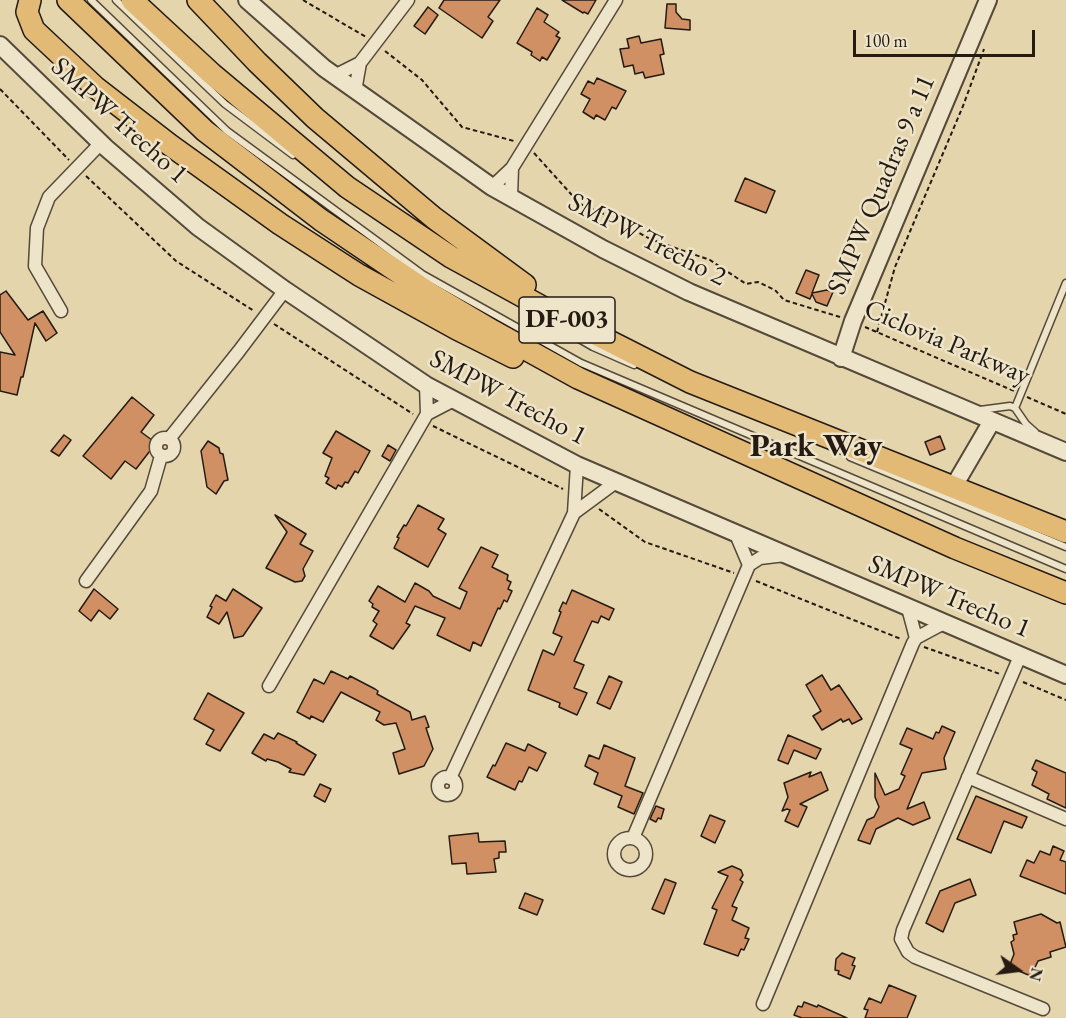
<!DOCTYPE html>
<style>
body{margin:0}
#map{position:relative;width:1066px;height:1018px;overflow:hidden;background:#e4d5ad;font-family:"EB Garamond",serif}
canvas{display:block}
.north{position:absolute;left:988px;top:940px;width:60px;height:60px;-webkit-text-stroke:4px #ede4ca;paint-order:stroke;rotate:104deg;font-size:16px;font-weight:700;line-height:24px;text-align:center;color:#251b13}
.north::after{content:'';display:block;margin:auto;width:21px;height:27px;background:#251b13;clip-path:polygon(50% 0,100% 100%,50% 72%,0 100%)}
.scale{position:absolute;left:853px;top:30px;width:182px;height:27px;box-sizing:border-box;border:3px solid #251b13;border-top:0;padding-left:8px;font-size:18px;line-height:21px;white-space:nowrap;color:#251b13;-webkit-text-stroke:4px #ede4ca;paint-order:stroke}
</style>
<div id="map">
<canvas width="1066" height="1018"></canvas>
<div class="north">N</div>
<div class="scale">100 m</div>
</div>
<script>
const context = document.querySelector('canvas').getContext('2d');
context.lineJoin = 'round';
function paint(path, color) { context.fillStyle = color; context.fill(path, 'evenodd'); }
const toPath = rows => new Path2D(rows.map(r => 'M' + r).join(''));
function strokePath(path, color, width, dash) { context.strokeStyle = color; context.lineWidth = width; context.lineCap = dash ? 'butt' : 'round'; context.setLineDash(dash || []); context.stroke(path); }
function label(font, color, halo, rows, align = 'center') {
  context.font = font + ' "EB Garamond",serif'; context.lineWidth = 5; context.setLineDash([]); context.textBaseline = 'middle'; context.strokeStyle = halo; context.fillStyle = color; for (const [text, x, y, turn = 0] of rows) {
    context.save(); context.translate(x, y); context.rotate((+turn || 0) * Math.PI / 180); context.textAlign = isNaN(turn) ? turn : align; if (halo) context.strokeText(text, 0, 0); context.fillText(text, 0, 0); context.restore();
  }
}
const building = toPath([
 [444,0,500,0,488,17,493,21,482,38,439,8,444,0],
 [562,0,596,0,588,14,584,12,583,13,562,0],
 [667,4,676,4,676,12,682,19,690,20,690,30,665,28,667,4],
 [428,7,438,15,425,34,414,26,428,7],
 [537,8,548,15,544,22,559,32,556,36,560,38,547,60,542,57,540,61,531,55,532,52,517,43,537,8],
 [639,36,641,43,661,39,664,54,660,55,664,74,645,78,643,72,635,74,633,65,624,67,620,49,629,48,627,39,639,36],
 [597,78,626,91,616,109,612,107,605,120,596,115,594,119,583,112,590,99,581,94,588,81,594,84,597,78],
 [745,178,775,191,766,213,735,201,745,178],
 [806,270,819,275,812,293,827,290,833,292,827,306,816,302,812,294,810,299,796,293,806,270],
 [6,291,28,320,43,311,57,333,46,341,35,323,23,377,21,377,17,395,0,391,0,352,15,355,0,332,0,295,6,291],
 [132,397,154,415,141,432,156,443,136,469,125,461,111,479,83,456,132,397],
 [336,431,370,451,358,473,355,471,348,483,345,482,342,487,338,485,336,489,326,483,329,478,325,476,332,458,323,453,336,431],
 [64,435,71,440,59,456,51,451,64,435],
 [940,436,945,449,930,455,925,442,940,436],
 [208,441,219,448,220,453,223,454,228,480,224,481,216,494,207,487,201,451,208,441],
 [388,445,396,450,390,461,382,456,388,445],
 [418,505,444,519,438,529,446,534,428,567,394,548,399,538,397,537,404,525,406,526,418,505],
 [275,515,306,534,300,544,313,551,303,569,305,576,302,581,295,582,266,568,287,532,275,515],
 [481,547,498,555,492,567,508,575,507,580,511,582,508,589,512,591,507,602,504,600,500,609,498,608,481,646,473,642,470,651,437,635,445,618,415,606,406,623,410,625,393,649,370,636,377,624,373,621,379,611,372,607,373,604,369,601,378,586,405,602,415,583,429,591,433,596,460,609,467,592,459,588,481,547],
 [94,589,118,609,110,619,99,610,91,621,79,611,94,589],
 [233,589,262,608,243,636,234,638,227,612,219,624,207,617,212,607,210,606,216,595,226,601,233,589],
 [572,590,614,609,609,620,601,616,598,623,592,621,574,661,584,665,574,688,587,693,577,715,559,707,560,703,528,690,543,650,554,655,562,637,553,633,561,612,559,611,563,602,566,604,572,590],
 [331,671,348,679,350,676,375,689,378,691,377,694,410,712,412,720,425,716,429,727,426,728,433,749,424,766,399,774,393,753,405,749,396,723,384,725,376,720,380,712,341,692,323,722,311,716,310,719,297,712,314,679,324,684,331,671],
 [822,675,831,690,839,685,862,719,852,724,849,719,843,722,841,719,822,730,813,716,821,711,806,685,822,675],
 [609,676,622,682,610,709,597,703,609,676],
 [208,693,244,713,220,751,206,744,214,730,194,719,208,693],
 [942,726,955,732,944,758,946,769,922,773,907,809,924,802,930,818,913,825,898,818,876,829,870,844,858,840,867,820,874,817,879,807,875,797,875,773,885,795,899,789,905,776,901,774,912,749,900,744,907,728,933,739,936,732,939,733,942,726],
 [278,733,297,742,296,743,316,755,304,775,289,772,291,769,278,762,267,759,266,761,252,753,264,734,274,739,278,733],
 [788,735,821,749,816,759,794,750,788,764,778,760,788,735],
 [506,743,525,751,528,744,546,753,537,771,529,767,522,782,519,781,515,790,487,777,493,765,495,766,506,743],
 [604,745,635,758,625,786,643,793,634,814,618,807,622,796,594,784,598,773,585,766,589,755,599,759,604,745],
 [1036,760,1066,773,1066,808,1047,799,1049,794,1032,785,1037,772,1032,769,1036,760],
 [811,772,809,777,821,772,828,790,800,804,807,807,798,827,785,821,790,810,787,809,782,811,788,797,784,783,811,772],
 [320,784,331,789,325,802,314,796,320,784],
 [976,796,1027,817,1022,828,1004,821,991,853,957,839,976,796],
 [656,806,664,809,661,819,658,818,656,822,650,819,656,806],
 [710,815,725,821,715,843,701,836,710,815],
 [478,833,479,842,505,841,506,852,499,852,499,858,494,859,496,872,467,874,466,863,452,864,449,836,478,833],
 [1053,846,1064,851,1060,860,1066,862,1066,894,1020,876,1027,860,1034,863,1040,851,1050,855,1053,846],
 [732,866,741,870,743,875,740,880,743,882,732,906,737,908,732,920,749,928,745,938,749,939,744,950,741,949,738,956,704,944,717,910,712,908,728,876,718,872,732,866],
 [665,879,676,883,664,914,652,909,665,879],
 [970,879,976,895,955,903,943,932,926,923,940,891,970,879],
 [525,893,543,900,537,915,519,908,525,893],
 [1041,914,1057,923,1060,922,1066,947,1050,952,1051,957,1038,961,1031,976,1009,967,1014,954,1011,942,1014,940,1013,935,1017,934,1014,922,1041,914],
 [842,953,855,958,852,965,855,966,850,979,838,974,839,971,835,970,836,959,842,953],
 [889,985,916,996,907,1018,865,1018,868,1010,864,1009,869,998,881,1003,889,985],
 [804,1002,817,1007,818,1005,847,1018,802,1018,794,1015,798,1006,802,1007,804,1002]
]);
const path = toPath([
 [303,0,366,37],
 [385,51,422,80,462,127,514,141],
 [0,89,69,160],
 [534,153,580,204,611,217,650,239,710,260,746,284,758,282,775,290,784,300,840,317],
 [86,176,176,261,254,311],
 [274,324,413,414],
 [865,327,1014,391],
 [877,332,895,267,963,106,984,49],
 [1027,397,1066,414],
 [433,426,563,489],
 [599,509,645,542,734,573],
 [756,581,901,639],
 [924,647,1000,674],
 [1023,682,1066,700]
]);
const service = toPath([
 [91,0,227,131,422,274,581,363,1066,569],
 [116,0,225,104,293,155],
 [550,322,593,347,634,365],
 [1015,408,1066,283],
 [980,410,1010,406,1015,408,1026,424,1035,432],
 [850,457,1066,547]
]);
const minor = toPath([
 [334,76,360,63],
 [355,91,360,63,408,0],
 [492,187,512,168,616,0],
 [511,197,512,168],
 [61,311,35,266,37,228,49,197,101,143],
 [426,385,427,414],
 '156 447a9 9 0 1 1 18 0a9 9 0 1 1-18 0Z',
 [169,439,239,351,285,290],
 [574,513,616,482],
 [735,532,749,565],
 [86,581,151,491,161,456],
 [908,608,916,638],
 [1020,656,903,930,901,939,908,952,915,957,1043,1009],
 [269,686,427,414,454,400],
 '438 786a9 9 0 1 1 18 0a9 9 0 1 1-18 0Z',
 [968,777,1066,819],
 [450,778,574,513,577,465],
 [633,838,749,565,760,558,785,555],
 '614 854a16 16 0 1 1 32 0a16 16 0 1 1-32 0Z',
 [763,1004,913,643,916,638,944,623]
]);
const tertiary = toPath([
 [247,0,324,68,447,155,492,187,603,249,689,292,1066,452],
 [0,45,105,147,198,227,285,290,426,385,577,465,1066,675],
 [841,358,853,321,988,0],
 [954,486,992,421]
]);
const trunk = toPath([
 [30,0,27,12,34,30,95,87,170,145,280,224,359,275,457,329,513,357],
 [68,0,205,131,321,220,429,293,493,331,578,378,955,548,1066,593],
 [132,0,212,74,347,187,451,257,544,308,690,382,1066,532],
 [198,0,257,62,315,118,434,218,525,285]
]);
const shields = [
 [567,320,96]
];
const shieldNames = [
 ["DF-003",567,320]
];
const streetNames = [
 ["SMPW Trecho 1",119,121,42],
 ["SMPW Quadras 9 a 11",882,185,-67],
 ["SMPW Trecho 2",647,240,27],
 ["Ciclovia Parkway",947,343,23],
 ["SMPW Trecho 1",508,398,28],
 ["SMPW Trecho 1",949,597,23]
];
const districtNames = [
 ["Park Way",816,447]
];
paint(building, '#d09064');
strokePath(building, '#251b13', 1.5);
strokePath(service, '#554a3a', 9);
strokePath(minor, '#554a3a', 15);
strokePath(tertiary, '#554a3a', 20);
strokePath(trunk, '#251b13', 24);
strokePath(path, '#251b13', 2, [4.5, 3]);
strokePath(service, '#ede4ca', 6);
strokePath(minor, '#ede4ca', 12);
strokePath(tertiary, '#ede4ca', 16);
strokePath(trunk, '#e2ba76', 21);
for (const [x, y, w] of shields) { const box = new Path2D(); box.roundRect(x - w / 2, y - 23, w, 46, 4.5); context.fillStyle = '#ede4ca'; context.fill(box); strokePath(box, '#251b13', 1.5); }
label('bold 26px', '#251b13', null, shieldNames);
label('27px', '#251b13', '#ede4ca', streetNames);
label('bold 33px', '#251b13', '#ede4ca', districtNames);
</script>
